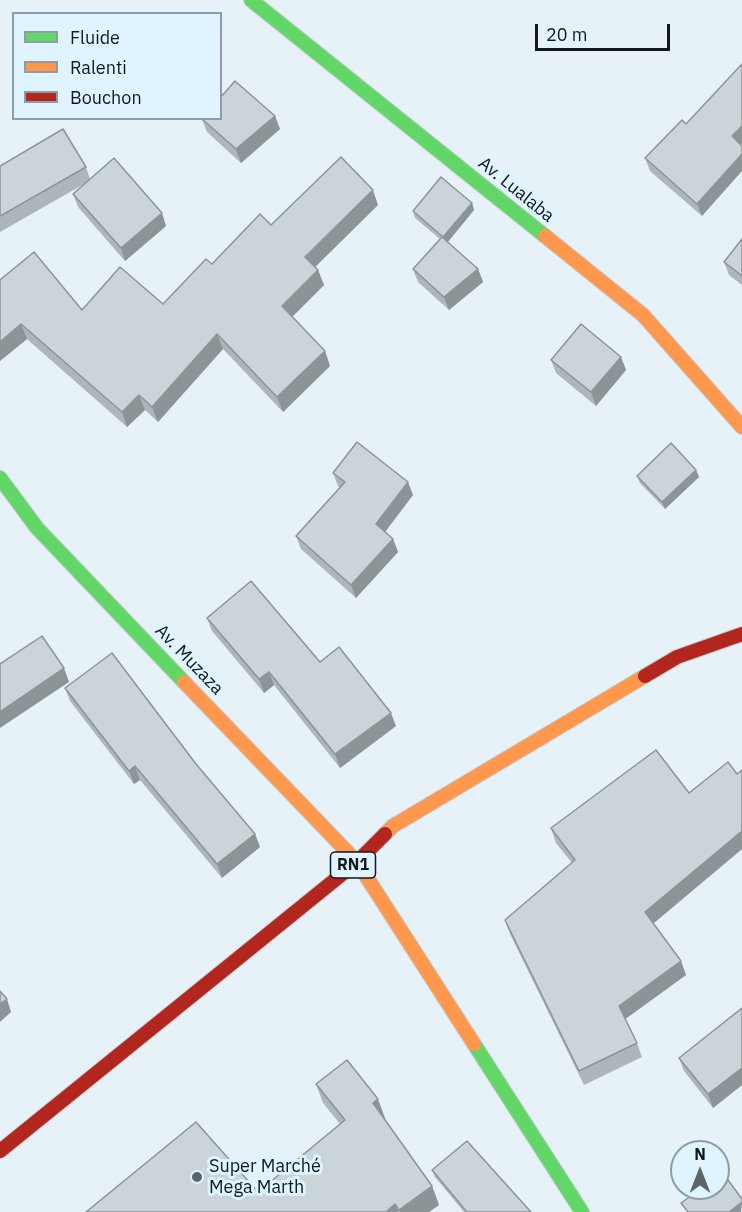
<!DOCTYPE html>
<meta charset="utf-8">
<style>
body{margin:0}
#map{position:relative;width:742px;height:1212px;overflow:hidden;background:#e6f2f8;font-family:"IBM Plex Sans",sans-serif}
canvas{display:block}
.legend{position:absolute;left:12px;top:12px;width:210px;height:108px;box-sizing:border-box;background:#dff4ff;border:2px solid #8d9ca5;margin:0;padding:8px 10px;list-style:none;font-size:18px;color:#12191d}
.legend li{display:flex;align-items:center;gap:12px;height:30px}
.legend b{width:30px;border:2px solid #8d9ca5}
.north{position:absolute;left:670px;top:1140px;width:60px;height:60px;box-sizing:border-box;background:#dff4ff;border:2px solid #8d9ca5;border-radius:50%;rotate:0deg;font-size:16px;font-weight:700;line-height:24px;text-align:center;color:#12191d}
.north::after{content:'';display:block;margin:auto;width:21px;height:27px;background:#5c656a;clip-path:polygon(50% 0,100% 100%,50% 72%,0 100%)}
.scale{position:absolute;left:535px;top:24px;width:135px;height:27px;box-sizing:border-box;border:3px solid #12191d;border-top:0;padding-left:8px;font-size:18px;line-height:21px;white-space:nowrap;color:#12191d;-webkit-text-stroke:4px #dff4ff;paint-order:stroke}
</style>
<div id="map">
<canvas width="742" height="1212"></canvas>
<ul class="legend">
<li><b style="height:8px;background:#63d668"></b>Fluide</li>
<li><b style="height:8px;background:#ff974d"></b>Ralenti</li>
<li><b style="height:8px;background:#b3261e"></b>Bouchon</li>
</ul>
<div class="north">N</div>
<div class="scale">20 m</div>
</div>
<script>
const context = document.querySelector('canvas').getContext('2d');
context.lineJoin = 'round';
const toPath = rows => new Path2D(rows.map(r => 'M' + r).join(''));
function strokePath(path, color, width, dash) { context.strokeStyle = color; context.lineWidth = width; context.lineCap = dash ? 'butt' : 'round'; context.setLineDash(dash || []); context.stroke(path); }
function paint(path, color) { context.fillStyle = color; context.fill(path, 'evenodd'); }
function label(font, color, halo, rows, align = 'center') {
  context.font = font + ' "IBM Plex Sans",sans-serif'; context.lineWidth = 6; context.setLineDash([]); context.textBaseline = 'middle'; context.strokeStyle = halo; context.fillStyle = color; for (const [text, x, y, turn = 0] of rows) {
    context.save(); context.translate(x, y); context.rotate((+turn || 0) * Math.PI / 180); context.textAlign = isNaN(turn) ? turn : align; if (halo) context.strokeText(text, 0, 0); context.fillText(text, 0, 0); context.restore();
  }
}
const fast = toPath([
 [251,0,545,236],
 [0,478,37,528,184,682],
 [474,1044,582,1212]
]);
const slow = toPath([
 [545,236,643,315,742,427],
 [184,682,357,862,474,1044],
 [385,834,393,826,645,676]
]);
const jam = toPath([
 [645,676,677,657,742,634],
 [0,1151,357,862,385,834]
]);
const wall = toPath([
 [742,64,742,143,702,216,650,171,645,158,686,124],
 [275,116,280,129,241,163,207,132,202,119],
 [0,166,86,167,90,179,162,213,166,226,125,261,78,207,73,194,84,184,0,232],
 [472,203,474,210,448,242,478,269,483,282,449,310,418,282,413,269,440,239,415,218,413,211],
 [378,205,315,267,318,270,324,285,292,317,325,351,330,366,283,412,223,349,158,422,145,410,127,427,27,339,0,361,0,280,82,310,163,304,212,264,271,225],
 [742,239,742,285,729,275,724,262],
 [621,357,626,370,596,406,556,373,551,360],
 [696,470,699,477,665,509,640,483,637,476],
 [333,473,413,495,385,532,393,539,398,552,356,598,301,549,296,536,340,488,338,486],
 [207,618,320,662,396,726,340,768,274,685,264,693,212,631],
 [65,688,196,764,255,834,260,847,222,878,140,780,134,784,70,701],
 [742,770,742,849,653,924,681,961,686,975,625,1019,637,1043,642,1057,584,1085,510,934,505,920,572,863,556,843,551,828,689,793,737,774],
 [742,1008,742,1085,713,1108,684,1071,679,1058],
 [316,1084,385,1118,384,1119,432,1186,439,1205,429,1212,86,1212,258,1192,340,1124,323,1103],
 [432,1170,531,1212,464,1212,435,1177]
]);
const shadedWall = toPath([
 [275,116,280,129,241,163,236,149],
 [742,126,742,143,736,149,732,136],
 [742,154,742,171,702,216,697,204],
 [373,190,378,205,310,272,305,257],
 [472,203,474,210,446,244,443,237],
 [162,213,166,226,125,261,121,248],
 [478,269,483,282,449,310,444,297],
 [318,270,324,285,288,321,282,306],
 [21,324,27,339,0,361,0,342],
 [217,334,223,349,158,422,152,407],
 [325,351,330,366,283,412,277,397],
 [621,357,626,370,596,406,591,392],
 [139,395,145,410,127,427,122,412],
 [696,470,699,477,665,509,662,502],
 [408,482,413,495,381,537,376,524],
 [393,539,398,552,356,598,351,585],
 [64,668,69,682,0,728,0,712],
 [269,672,274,685,264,693,259,679],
 [391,713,396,726,340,768,335,754],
 [135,766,140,780,134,784,129,771],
 [742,831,742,849,650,926,645,912],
 [255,834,260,847,222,878,217,864],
 [681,961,686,975,624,1020,619,1006],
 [7,999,11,1012,0,1022,0,1004],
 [742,1068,742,1085,713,1108,708,1094],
 [378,1099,385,1118,380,1122,373,1103],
 [432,1186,439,1205,429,1212,400,1212,399,1210],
 [742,1202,741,1212,729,1212],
 [395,1204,398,1212,386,1212]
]);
const building = toPath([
 [742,64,742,126,732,136,742,146,742,154,697,204,645,158,682,120,686,124,742,64],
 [235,81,275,116,236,149,202,119,220,118,220,98,235,81],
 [63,129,86,167,0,216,0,166,63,129],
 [341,157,373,190,305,257,318,270,282,306,325,351,277,397,217,334,152,407,139,395,122,412,21,324,0,342,0,280,34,252,82,310,120,267,163,304,206,259,212,264,260,214,271,225,341,157],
 [114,158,162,213,121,248,73,194,114,158],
 [441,177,472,203,443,237,413,211,441,177],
 [442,237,478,269,444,297,413,269,442,237],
 [742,239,742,276,724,262,742,239],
 [581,324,621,357,591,392,551,360,581,324],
 [357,442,408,482,376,524,393,539,351,585,296,536,345,482,333,473,357,442],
 [671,443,696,470,662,502,637,476,671,443],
 [251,581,320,662,339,647,391,713,335,754,269,672,259,679,207,618,251,581],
 [42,636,64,668,0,712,0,664,42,636],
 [112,653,196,764,255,834,217,864,135,766,129,771,65,688,112,653],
 [656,750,689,793,728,762,737,774,742,770,742,831,645,912,681,961,619,1006,637,1043,579,1071,505,920,575,860,551,828,656,750],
 [0,991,7,999,0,1004,0,991],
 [742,1008,742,1068,708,1094,679,1058,742,1008],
 [347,1060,378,1099,373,1103,432,1186,399,1210,395,1204,386,1212,86,1212,196,1122,258,1192,345,1120,316,1084,347,1060],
 [467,1141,531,1212,467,1212,432,1170,467,1141],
 [723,1173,742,1199,742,1202,729,1212,688,1212,681,1203,702,1188,718,1188,718,1176,723,1173]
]);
const markers = [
 [197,1177,6,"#5c656a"]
];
const shields = [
 [353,865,45]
];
const shieldNames = [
 ["RN1",353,865]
];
const streetNames = [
 ["Av. Lualaba",516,190,39],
 ["Av. Muzaza",189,660,46]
];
const poiNames = [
 ["Super Marché",209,1167],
 ["Mega Marth",209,1188]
];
strokePath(fast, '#c4ced2', 16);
strokePath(slow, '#c4ced2', 16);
strokePath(jam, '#c4ced2', 16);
strokePath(fast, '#63d668', 14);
strokePath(slow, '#ff974d', 14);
strokePath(jam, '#b3261e', 14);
paint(wall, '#aeb6bb');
paint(shadedWall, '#8d9498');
paint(building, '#cad4d9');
strokePath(building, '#8d9498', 1.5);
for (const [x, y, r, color] of markers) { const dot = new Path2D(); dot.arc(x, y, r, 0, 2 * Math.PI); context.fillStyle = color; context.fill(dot); strokePath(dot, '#dff4ff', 2); }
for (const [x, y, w] of shields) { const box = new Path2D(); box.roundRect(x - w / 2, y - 13, w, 26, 4.5); context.fillStyle = '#dff4ff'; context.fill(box); strokePath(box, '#12191d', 1.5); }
label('bold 16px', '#12191d', null, shieldNames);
label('18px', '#12191d', '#dff4ff', streetNames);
label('18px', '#12191d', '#dff4ff', poiNames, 'left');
</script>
